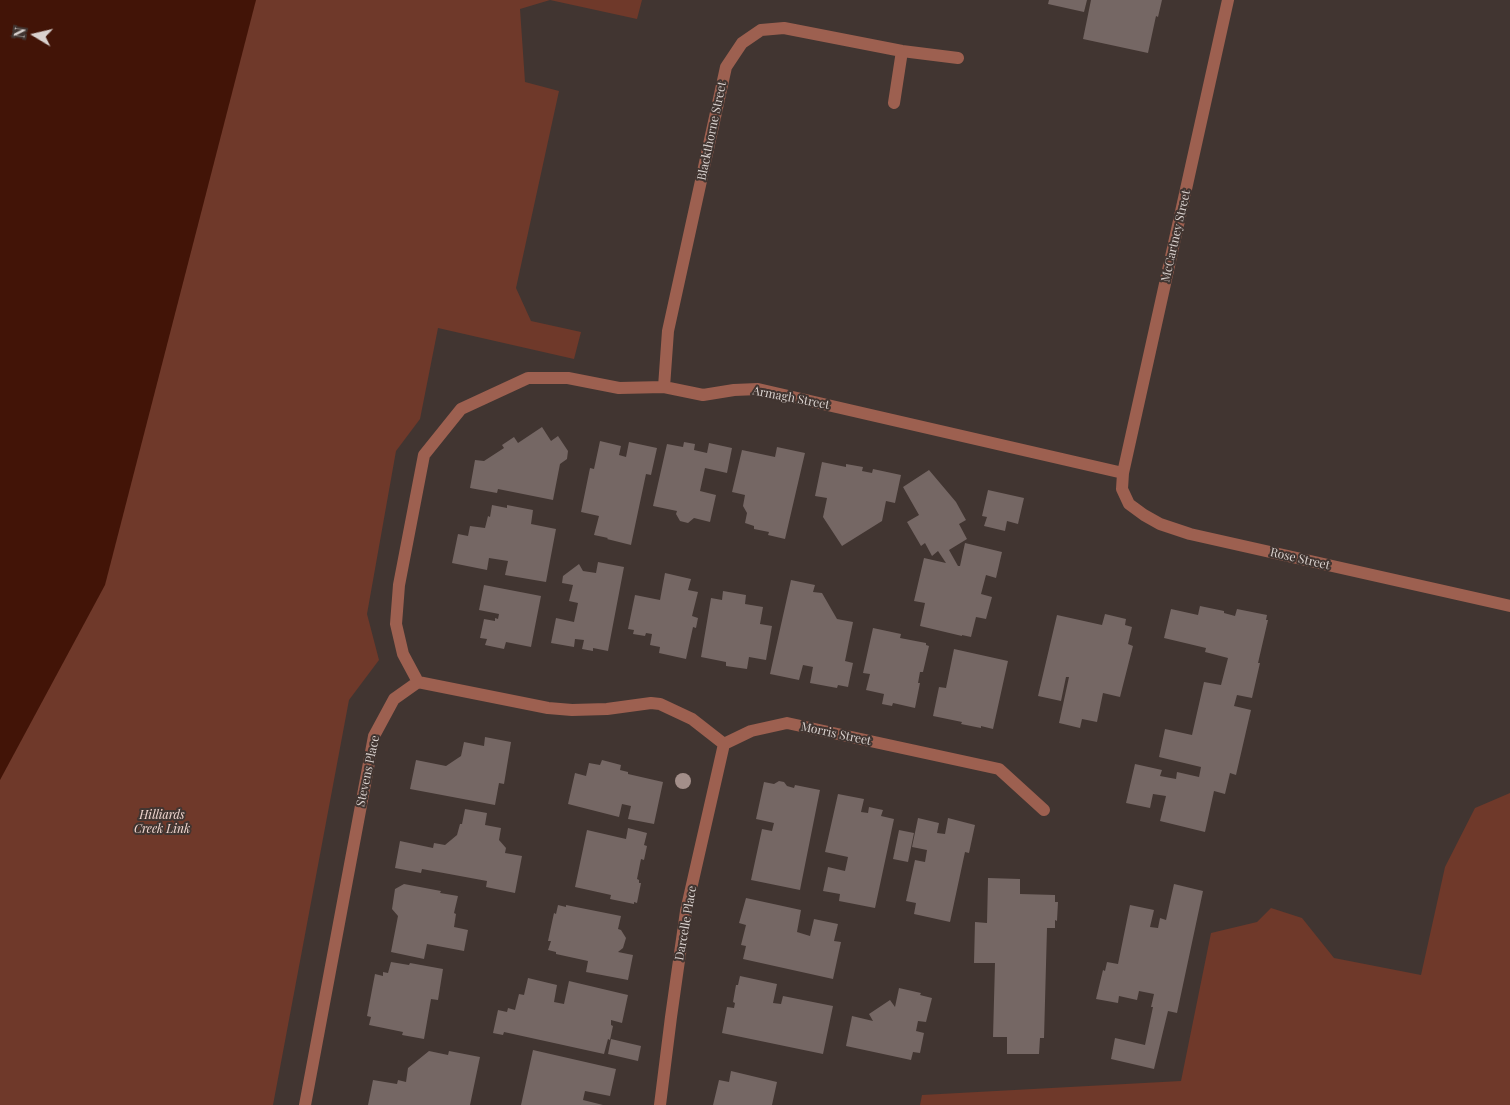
<!DOCTYPE html>
<style>
body{margin:0}
#map{position:relative;width:1510px;height:1105px;overflow:hidden;background:#413531;font-family:"Playfair Display",serif}
canvas{display:block}
.north{position:absolute;left:10px;top:10px;width:50px;height:50px;-webkit-text-stroke:4px #413531;paint-order:stroke;rotate:279deg;font-size:14px;font-weight:700;line-height:20px;text-align:center;color:#d9d1ce}
.north::after{content:'';display:block;margin:auto;width:18px;height:22px;background:#d9d1ce;clip-path:polygon(50% 0,100% 100%,50% 72%,0 100%)}
</style>
<div id="map">
<canvas width="1510" height="1105"></canvas>
<div class="north">N</div>
</div>
<script>
const context = document.querySelector('canvas').getContext('2d');
context.lineJoin = 'round';
function paint(path, color) { context.fillStyle = color; context.fill(path, 'evenodd'); }
const toPath = rows => new Path2D(rows.map(r => 'M' + r).join(''));
function strokePath(path, color, width, dash) { context.strokeStyle = color; context.lineWidth = width; context.lineCap = dash ? 'butt' : 'round'; context.setLineDash(dash || []); context.stroke(path); }
function label(font, color, halo, rows, align = 'center') {
  context.font = font + ' "Playfair Display",serif'; context.lineWidth = 4; context.setLineDash([]); context.textBaseline = 'middle'; context.strokeStyle = halo; context.fillStyle = color; for (const [text, x, y, turn = 0] of rows) {
    context.save(); context.translate(x, y); context.rotate((+turn || 0) * Math.PI / 180); context.textAlign = isNaN(turn) ? turn : align; if (halo) context.strokeText(text, 0, 0); context.fillText(text, 0, 0); context.restore();
  }
}
const green = toPath([
 [49,0,642,0,637,19,550,0,520,9,525,82,559,91,516,288,531,321,581,332,574,359,438,328,420,419,396,451,367,614,379,660,349,700,273,1105,0,1105,0,575],
 [1510,793,1510,1105,920,1105,922,1095,1181,1081,1211,933,1257,922,1271,908,1302,918,1334,958,1421,975,1445,867,1475,808]
]);
const water = toPath([
 [0,0,256,0,105,585,0,780]
]);
const building = toPath([
 [1049,0,1087,0,1084,12,1048,4],
 [1091,0,1162,0,1158,17,1156,16,1148,53,1083,39],
 [542,427,551,441,558,436,568,451,567,459,560,464,553,500,498,489,497,493,470,488,475,460,484,461,504,448,502,445,514,437,518,443],
 [600,441,621,446,619,455,626,457,629,442,657,448,651,475,646,474,631,545,607,539,608,538,594,535,599,516,581,512,590,468,594,469],
 [684,442,695,444,694,450,707,453,709,443,732,448,727,473,705,468,700,491,716,495,710,522,694,518,688,523,680,521,676,514,677,511,653,506,667,444,683,447],
 [777,447,805,453,785,539,768,535,769,532,754,529,754,526,745,523,747,513,743,506,745,495,732,492,742,450,775,457],
 [822,462,846,467,846,464,863,467,862,471,872,473,873,469,901,475,895,503,886,501,882,521,842,546,823,517,827,498,815,496],
 [929,470,956,502,966,520,959,524,967,539,949,550,958,566,960,566,965,543,1002,552,996,578,986,575,981,594,992,597,986,619,976,617,971,637,962,635,962,636,920,626,925,603,914,601,924,558,946,563,938,551,932,556,925,543,921,546,907,522,919,515,903,487],
 [988,490,1024,498,1018,524,1007,521,1005,531,984,526,987,517,982,516],
 [492,505,507,508,507,505,533,510,531,524,556,529,546,582,505,575,508,561,489,558,487,570,452,563,458,534,468,536,470,526,485,528,488,516,490,517],
 [598,562,624,567,608,651,593,648,593,651,582,649,584,640,575,639,574,647,551,643,556,618,574,622,578,603,569,601,573,585,562,583,563,576,579,564,583,571,596,573],
 [665,573,691,579,688,590,698,592,692,616,698,618,696,628,693,627,686,659,659,653,660,647,650,645,652,634,646,633,645,636,633,634,634,630,628,629,635,595,660,600],
 [791,580,815,585,813,592,822,593,837,619,853,622,845,661,853,663,848,687,838,685,837,688,810,683,813,667,803,665,799,680,770,674],
 [484,585,541,596,531,647,506,642,504,649,485,645,487,639,480,638,484,619,495,621,495,618,498,619,499,614,479,610],
 [723,591,746,595,745,604,763,607,760,624,772,626,766,660,749,657,747,669,726,666,726,662,701,657,711,598,722,600],
 [1200,606,1224,611,1224,613,1235,616,1237,609,1267,615,1266,620,1268,620,1258,663,1260,663,1252,698,1237,695,1234,706,1251,710,1236,775,1230,773,1225,794,1214,791,1205,832,1160,821,1166,796,1153,794,1150,808,1126,803,1135,764,1162,770,1160,776,1176,779,1177,772,1199,777,1201,767,1159,757,1165,729,1192,735,1204,682,1221,685,1228,658,1205,652,1206,648,1164,638,1171,609,1198,615],
 [1105,614,1126,619,1125,625,1132,627,1128,644,1133,646,1120,697,1103,693,1097,722,1082,719,1080,728,1059,723,1069,677,1066,677,1061,701,1038,696,1057,615,1102,625],
 [873,628,901,634,900,638,926,643,926,645,929,646,923,672,920,672,918,683,920,683,915,708,893,703,892,706,882,704,884,694,866,690,870,674,863,673],
 [954,649,1008,661,993,729,981,726,981,728,961,724,962,722,933,716,939,687,946,688],
 [485,737,511,742,504,784,499,783,495,805,410,789,416,760,446,766,461,756,464,742,484,746],
 [602,760,621,765,620,770,628,772,628,774,663,782,654,824,628,819,631,806,622,804,619,817,568,804,575,773,586,776,589,763,600,765],
 [779,781,784,782,787,786,794,788,795,785,820,790,800,890,751,880,762,829,772,831,774,823,756,819,764,782,774,784],
 [838,794,864,799,861,812,868,813,869,807,883,810,881,816,894,819,875,908,839,901,840,894,823,891,828,867,845,871,848,857,825,852],
 [465,809,487,813,485,825,501,828,499,840,506,848,505,853,522,856,515,893,486,887,487,881,422,869,421,873,395,868,400,841,433,848,434,843,445,845,457,835,460,824,462,824],
 [918,818,939,823,937,833,945,834,948,818,975,825,969,853,965,852,950,922,914,914,916,903,906,901,915,860,925,862,927,850,912,847],
 [628,828,647,833,644,845,647,846,644,860,641,859,637,879,639,880,639,883,641,883,637,903,634,902,634,904,610,899,611,895,575,887,587,830,626,839],
 [899,830,914,833,908,862,893,859],
 [988,878,1020,879,1020,894,1055,895,1055,902,1058,902,1057,921,1055,920,1055,928,1047,928,1044,1038,1040,1038,1039,1054,1007,1054,1007,1037,993,1037,995,963,974,963,975,922,987,923],
 [404,884,441,891,440,893,458,896,454,913,456,914,454,927,468,930,464,951,427,944,424,959,391,952,398,916,392,909,395,889],
 [1174,884,1203,891,1177,1013,1168,1011,1154,1069,1111,1059,1115,1038,1145,1045,1153,1007,1151,1007,1154,994,1139,991,1137,1000,1119,996,1118,1003,1096,999,1103,970,1105,971,1107,962,1118,964,1130,905,1154,910,1150,927,1158,928,1160,918,1166,920],
 [746,898,801,910,797,932,810,936,814,919,838,924,834,941,841,942,833,979,743,959,746,946,741,945,746,925,739,923],
 [558,905,566,907,566,905,621,916,618,929,621,930,626,938,623,948,618,952,633,955,628,980,586,972,588,961,556,954,556,952,548,950,551,941,548,941,554,913,556,914],
 [391,962,409,965,410,963,443,969,438,1000,431,999,424,1039,402,1035,403,1032,369,1025,371,1017,367,1016,375,974,383,976,383,972,388,973],
 [740,976,777,984,773,1003,781,1004,783,996,833,1006,823,1054,722,1033,727,1007,734,1008,735,1003,733,1002,736,985,738,985],
 [528,978,557,985,554,1002,564,1004,569,981,628,995,622,1023,611,1020,611,1025,613,1026,610,1040,608,1039,604,1054,504,1032,503,1035,493,1033,498,1010,507,1012,508,1008,515,1010,519,994,524,995],
 [899,988,921,993,920,995,932,998,926,1022,918,1021,916,1031,924,1033,920,1053,913,1052,911,1060,846,1046,852,1016,873,1021,869,1014,890,1000,895,1007],
 [611,1039,641,1046,638,1061,608,1054],
 [533,1050,616,1069,610,1096,585,1091,583,1100,603,1105,521,1105],
 [429,1051,448,1055,449,1051,480,1057,470,1105,368,1105,373,1080,397,1084,398,1080,406,1082,408,1068],
 [731,1071,777,1082,772,1105,713,1105,719,1080,729,1082]
]);
const minor = toPath([
 [1228,0,1123,473,1122,489,1129,504,1144,515,1160,524,1190,534,1510,606],
 [894,103,902,51],
 [664,387,668,331,726,67,742,43,761,30,784,28,902,51,958,58],
 [418,682,548,708,572,710,607,709,651,703,660,704,692,719,724,744,751,731,787,723,999,769,1044,810],
 [305,1105,374,736,394,699,418,682,403,654,396,624,399,585,424,455,461,409,528,378,568,378,619,388,664,387,703,395,734,390,758,389,1123,473],
 [660,1105,671,1017,686,911,724,744]
]);
const trees = [
 [683,781]
];
const streetNames = [
 ["Blackthorne Street",712,131,-78],
 ["McCartney Street",1176,236,-77],
 ["Armagh Street",791,398,11],
 ["Rose Street",1300,559,13],
 ["Morris Street",836,734,12],
 ["Stevens Place",368,771,-78],
 ["Darcelle Place",686,923,-80]
];
const parkNames = [
 ["Hilliards",162,815],
 ["Creek Link",162,829]
];
paint(green, '#6f392a');
paint(water, '#421407');
paint(building, '#756764');
strokePath(minor, '#9d6050', 12);
context.fillStyle = '#a38f8a';
for (const [x, y] of trees) { context.beginPath(); context.arc(x, y, 8, 0, 2 * Math.PI); context.fill(); }
label('12px', '#d9d1ce', '#413531', streetNames);
label('italic 12px', '#f3d9d2', '#413531', parkNames);
</script>
